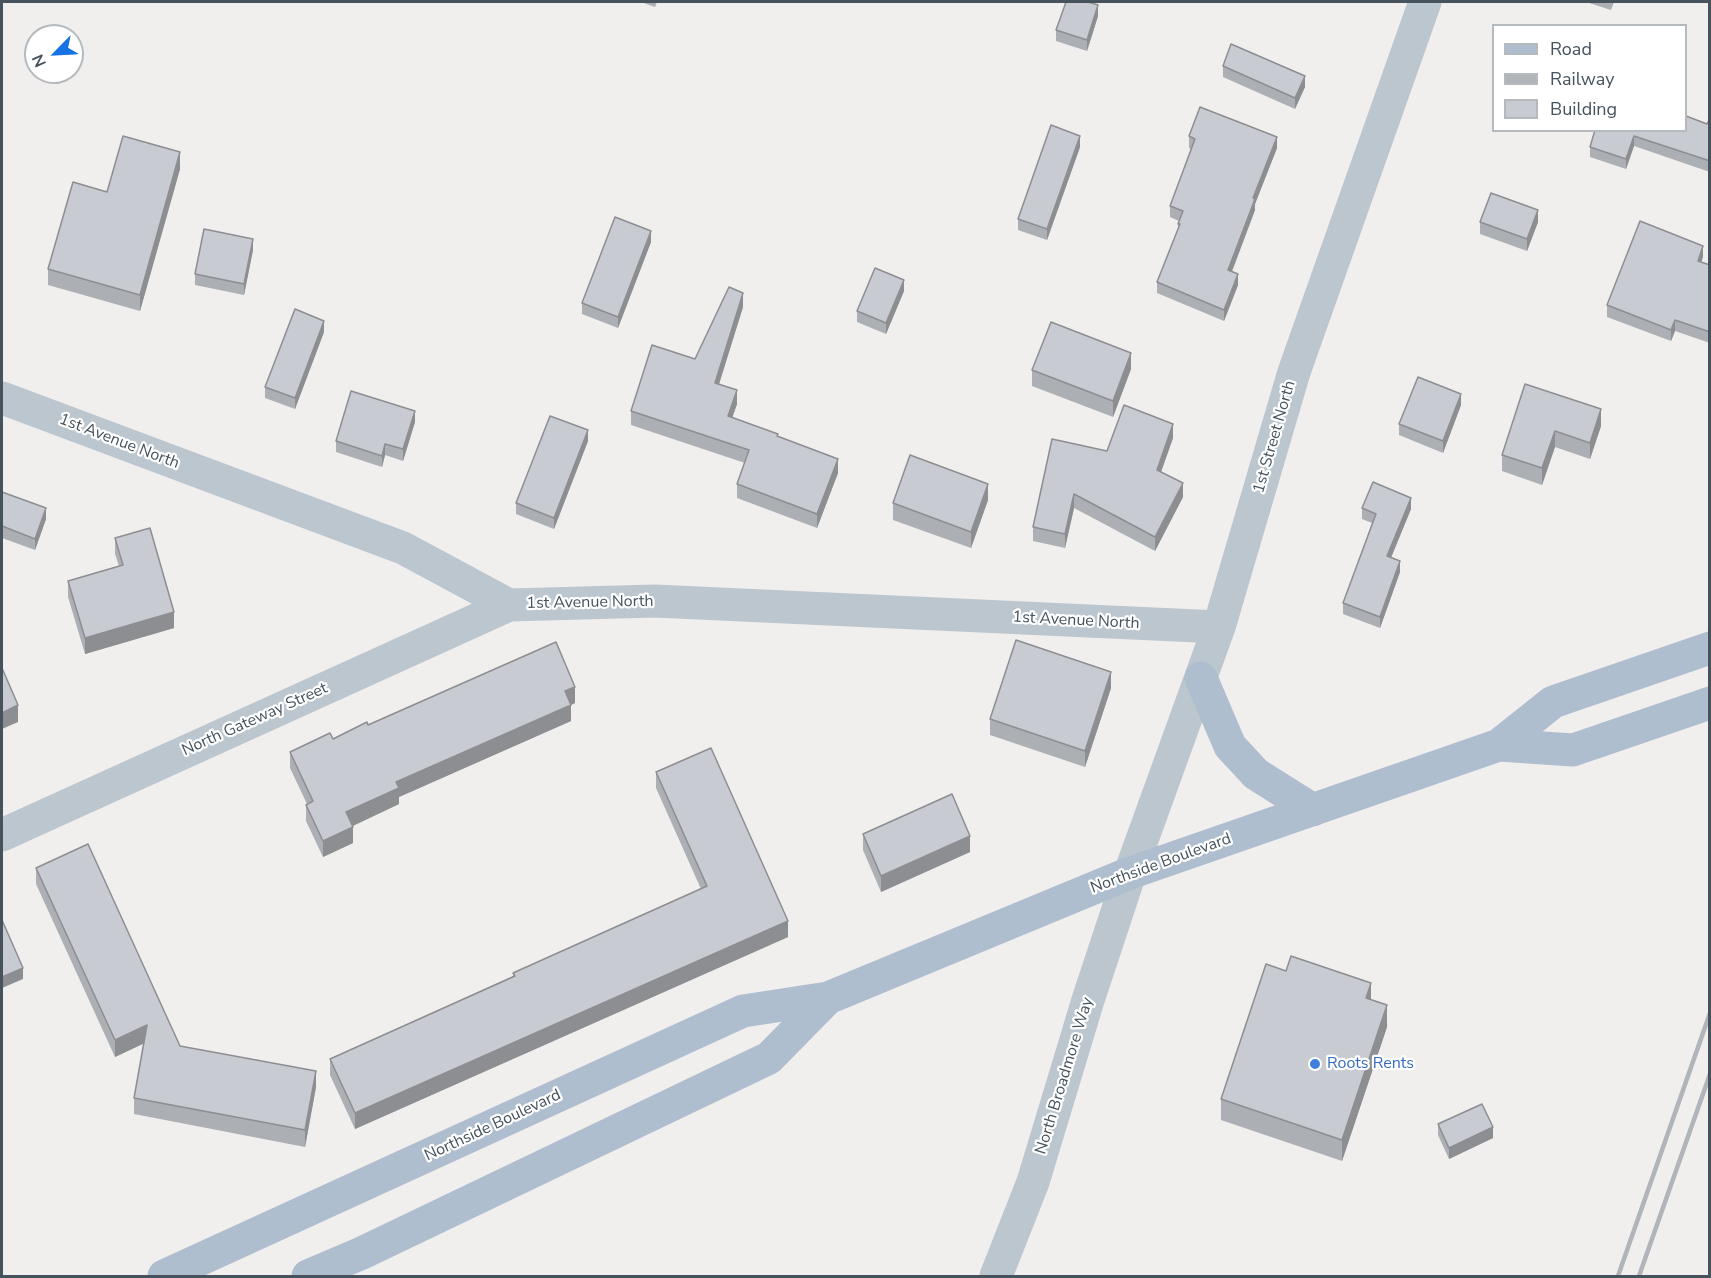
<!DOCTYPE html>
<style>
body{margin:0}
#map{position:relative;width:1711px;height:1278px;overflow:hidden;background:#f1eeee;font-family:"Nunito Sans",sans-serif}
canvas{display:block}
.frame{position:absolute;inset:0;border:3px solid #46525c;pointer-events:none}
.legend{position:absolute;left:1492px;top:24px;width:195px;height:108px;box-sizing:border-box;background:#fff;border:2px solid #b5babe;margin:0;padding:8px 10px;list-style:none;font-size:18px;color:#46525c}
.legend li{display:flex;align-items:center;gap:12px;height:30px}
.legend b{width:30px;border:2px solid #b5babe}
.north{position:absolute;left:24px;top:24px;width:60px;height:60px;box-sizing:border-box;background:#fff;border:2px solid #b5babe;border-radius:50%;rotate:246deg;font-size:16px;font-weight:700;line-height:24px;text-align:center;color:#46525c}
.north::after{content:'';display:block;margin:auto;width:21px;height:27px;background:#1773e3;clip-path:polygon(50% 0,100% 100%,50% 72%,0 100%)}
</style>
<div id="map">
<canvas width="1711" height="1278"></canvas>
<div class="frame"></div>
<ul class="legend">
<li><b style="height:8px;background:#aebece"></b>Road</li>
<li><b style="height:8px;background:#b1b4b9"></b>Railway</li>
<li><b style="height:16px;background:#c8cbd1"></b>Building</li>
</ul>
<div class="north">N</div>
</div>
<script>
const context = document.querySelector('canvas').getContext('2d');
context.lineJoin = 'round';
const toPath = rows => new Path2D(rows.map(r => 'M' + r).join(''));
function strokePath(path, color, width, dash) { context.strokeStyle = color; context.lineWidth = width; context.lineCap = dash ? 'butt' : 'round'; context.setLineDash(dash || []); context.stroke(path); }
function paint(path, color) { context.fillStyle = color; context.fill(path, 'evenodd'); }
function label(font, color, halo, rows, align = 'center') {
  context.font = font + ' "Nunito Sans",sans-serif'; context.lineWidth = 4.5; context.setLineDash([]); context.textBaseline = 'middle'; context.strokeStyle = halo; context.fillStyle = color; for (const [text, x, y, turn = 0] of rows) {
    context.save(); context.translate(x, y); context.rotate((+turn || 0) * Math.PI / 180); context.textAlign = isNaN(turn) ? turn : align; if (halo) context.strokeText(text, 0, 0); context.fillText(text, 0, 0); context.restore();
  }
}
const minor = toPath([
 [2,398,403,548,509,605,655,601,1219,627],
 [2,835,509,605],
 [996,1276,1033,1182,1088,1000,1130,873,1219,627,1294,372,1425,2]
]);
const primary = toPath([
 [1201,678,1230,746,1256,774,1313,810],
 [1499,745,1573,750,1710,703],
 [164,1276,743,1011,828,998,1130,873,1499,745,1553,702,1710,648],
 [308,1276,362,1253,769,1058,828,998]
]);
const rail = toPath([
 [1618,1276,1710,1013],
 [1639,1276,1710,1074]
]);
const wall = toPath([
 [641,2,657,2,655,7],
 [1586,2,1614,2,1611,10],
 [1098,16,1087,51,1056,41,1056,30],
 [1223,66,1305,87,1295,109,1223,77],
 [1710,118,1710,172,1634,146,1626,169,1590,157,1590,147,1595,130,1707,124],
 [1189,136,1277,148,1255,204,1255,210,1232,272,1238,285,1224,321,1157,293,1157,282,1178,230,1178,224,1179,221,1170,217,1170,206,1191,149,1189,148],
 [1080,147,1047,240,1018,230,1018,219],
 [180,169,140,311,48,285,48,269,107,192],
 [1480,222,1538,222,1527,251,1480,234],
 [651,242,618,328,582,314,582,303],
 [253,250,244,295,195,285,195,274],
 [1703,257,1701,262,1710,265,1710,343,1675,331,1671,341,1607,317,1607,305],
 [904,291,886,334,857,322,857,311],
 [743,307,719,384,737,404,732,418,778,436,838,473,817,528,737,498,737,484,745,463,631,425,631,411,695,359],
 [324,332,295,409,265,398,265,387],
 [1131,369,1113,417,1032,386,1032,370],
 [1525,384,1601,426,1590,459,1555,447,1542,485,1502,471,1502,455],
 [1461,405,1443,453,1399,435,1399,424],
 [415,422,403,461,385,455,382,467,336,452,336,441],
 [1173,438,1161,472,1183,497,1155,551,1074,508,1065,548,1033,541,1033,527,1107,451],
 [588,441,554,529,516,514,516,503],
 [2,492,46,519,35,550,2,538],
 [988,500,971,548,893,520,893,503],
 [1362,508,1411,509,1391,558,1400,572,1380,628,1343,614,1343,603,1372,523,1362,519],
 [115,538,174,628,85,654,68,597,68,581,119,566,115,554],
 [1111,688,1085,767,990,735,990,719],
 [575,703,571,705,571,721,399,797,399,804,353,826,353,843,323,857,306,821,306,805,307,804,290,768,290,752,333,739,368,725],
 [656,772,788,937,355,1129,330,1075,330,1059,513,976,513,973,701,889,656,788],
 [863,834,970,852,881,892,863,850],
 [36,868,180,1046,316,1087,305,1147,134,1114,134,1098,144,1043,115,1057,36,884],
 [1371,1000,1387,1027,1342,1161,1221,1120,1221,1099],
 [1438,1124,1493,1138,1449,1159,1438,1135]
]);
const shadedWall = toPath([
 [1098,5,1098,16,1087,51,1087,40],
 [1305,76,1305,87,1295,109,1295,98],
 [1080,136,1080,147,1047,240,1047,229],
 [1634,136,1634,146,1626,169,1626,159],
 [1277,137,1277,148,1255,204,1255,210,1228,281,1228,270,1253,198],
 [180,152,180,169,140,311,140,295],
 [1538,210,1538,222,1527,251,1527,239],
 [651,231,651,242,618,328,618,317],
 [253,239,253,250,244,295,244,284],
 [1703,246,1703,257,1698,272,1698,261],
 [1238,274,1238,285,1224,321,1224,310],
 [904,280,904,291,886,334,886,323],
 [743,293,743,307,715,397,715,383],
 [1675,320,1675,331,1671,341,1671,330],
 [324,321,324,332,295,409,295,398],
 [1131,353,1131,369,1113,417,1113,401],
 [737,390,737,404,728,430,728,416],
 [1461,394,1461,405,1443,453,1443,441],
 [1601,409,1601,426,1590,459,1590,443],
 [415,411,415,422,403,461,403,449],
 [1173,424,1173,438,1157,483,1157,470],
 [588,430,588,441,554,529,554,518],
 [1555,431,1555,447,1542,485,1542,468],
 [385,444,385,455,382,467,382,456],
 [838,459,838,473,817,528,817,514],
 [1183,483,1183,497,1155,551,1155,537],
 [988,484,988,500,971,548,971,532],
 [1074,494,1074,508,1065,548,1065,534],
 [1411,498,1411,509,1387,567,1387,556],
 [46,508,46,519,35,550,35,539],
 [1400,561,1400,572,1380,628,1380,617],
 [174,612,174,628,85,654,85,638],
 [1111,672,1111,688,1085,767,1085,751],
 [575,687,575,703,565,708,565,691],
 [18,705,18,722,2,729,2,713],
 [571,705,571,721,399,797,399,804,346,829,346,812,396,782],
 [353,827,353,843,323,857,323,841],
 [970,836,970,852,881,892,881,876],
 [788,921,788,937,355,1129,355,1113],
 [23,968,23,979,2,988,2,977],
 [1371,983,1371,1005,1366,998],
 [1387,1005,1387,1027,1342,1161,1342,1140],
 [147,1025,147,1042,115,1057,115,1040],
 [316,1071,316,1087,305,1147,305,1130],
 [1493,1127,1493,1138,1449,1159,1449,1148]
]);
const building = toPath([
 [1066,2,1088,2,1098,5,1087,40,1056,30,1066,2],
 [1231,44,1305,76,1295,98,1223,66,1231,44],
 [1200,107,1277,137,1253,198,1255,199,1228,270,1238,274,1224,310,1157,282,1180,224,1178,224,1183,211,1170,206,1195,139,1189,136,1200,107],
 [1686,116,1707,124,1710,118,1710,161,1634,136,1626,159,1590,147,1595,130,1686,130,1686,116],
 [1051,125,1080,136,1047,229,1018,219,1051,125],
 [123,136,180,152,140,295,48,269,73,182,107,192,123,136],
 [1491,193,1538,210,1527,239,1480,222,1491,193],
 [615,217,651,231,618,317,582,303,615,217],
 [1640,221,1703,246,1698,261,1710,265,1710,332,1675,320,1671,330,1607,305,1640,221],
 [204,229,253,239,244,284,195,274,204,229],
 [875,268,904,280,886,323,857,311,875,268],
 [729,287,743,293,715,383,737,390,728,416,778,434,777,436,838,459,817,514,737,484,749,450,631,411,652,345,695,359,729,287],
 [295,309,324,321,295,398,265,387,295,309],
 [1051,322,1131,353,1113,401,1032,370,1051,322],
 [1418,377,1461,394,1443,441,1399,424,1418,377],
 [1525,384,1601,409,1590,443,1555,431,1542,468,1502,455,1525,384],
 [351,391,415,411,403,449,385,444,382,456,336,441,351,391],
 [1124,405,1173,424,1157,470,1183,483,1155,537,1074,494,1065,534,1033,527,1052,439,1107,451,1124,405],
 [550,416,588,430,554,518,516,503,550,416],
 [910,455,988,484,971,532,893,503,910,455],
 [1373,482,1411,498,1387,556,1400,561,1380,617,1343,603,1376,514,1362,508,1373,482],
 [2,492,46,508,35,539,2,526,2,492],
 [150,528,174,612,85,638,68,581,123,565,115,538,150,528],
 [1016,640,1111,672,1085,751,990,719,1016,640],
 [556,642,575,687,565,691,571,705,396,782,399,788,346,812,353,827,323,841,306,805,313,801,290,752,330,733,333,739,367,722,368,725,556,642],
 [2,668,18,705,2,713,2,668],
 [711,748,788,921,355,1113,330,1059,515,976,513,973,707,886,656,772,711,748],
 [952,794,970,836,881,876,863,834,952,794],
 [88,844,180,1046,316,1071,305,1130,134,1098,147,1025,115,1040,36,868,88,844],
 [2,920,23,968,2,977,2,920],
 [1291,956,1371,983,1366,998,1387,1005,1342,1140,1221,1099,1266,964,1286,971,1291,956],
 [1482,1104,1493,1127,1449,1148,1438,1124,1482,1104]
]);
const markers = [
 [1315,1064,6,"#3f7fe0"]
];
const streetNames = [
 ["1st Street North",1275,437,-74],
 ["1st Avenue North",119,442,21],
 ["1st Avenue North",590,603,-1],
 ["1st Avenue North",1076,621,3],
 ["North Gateway Street",255,720,-24],
 ["Northside Boulevard",1161,864,-20],
 ["North Broadmore Way",1065,1076,-73],
 ["Northside Boulevard",493,1126,-25]
];
const shopNames = [
 ["Roots Rents",1327,1064]
];
strokePath(minor, '#bcc6ce', 33);
strokePath(primary, '#aebece', 33);
strokePath(rail, '#b1b4b9', 4.5);
paint(wall, '#acafb4');
paint(shadedWall, '#8c8e92');
paint(building, '#c8cbd1');
strokePath(building, '#8c8e92', 1.5);
for (const [x, y, r, color] of markers) { const dot = new Path2D(); dot.arc(x, y, r, 0, 2 * Math.PI); context.fillStyle = color; context.fill(dot); strokePath(dot, '#fff', 2); }
label('16px', '#46525c', '#fff', streetNames);
label('16px', '#366cbe', '#fff', shopNames, 'left');
</script>
